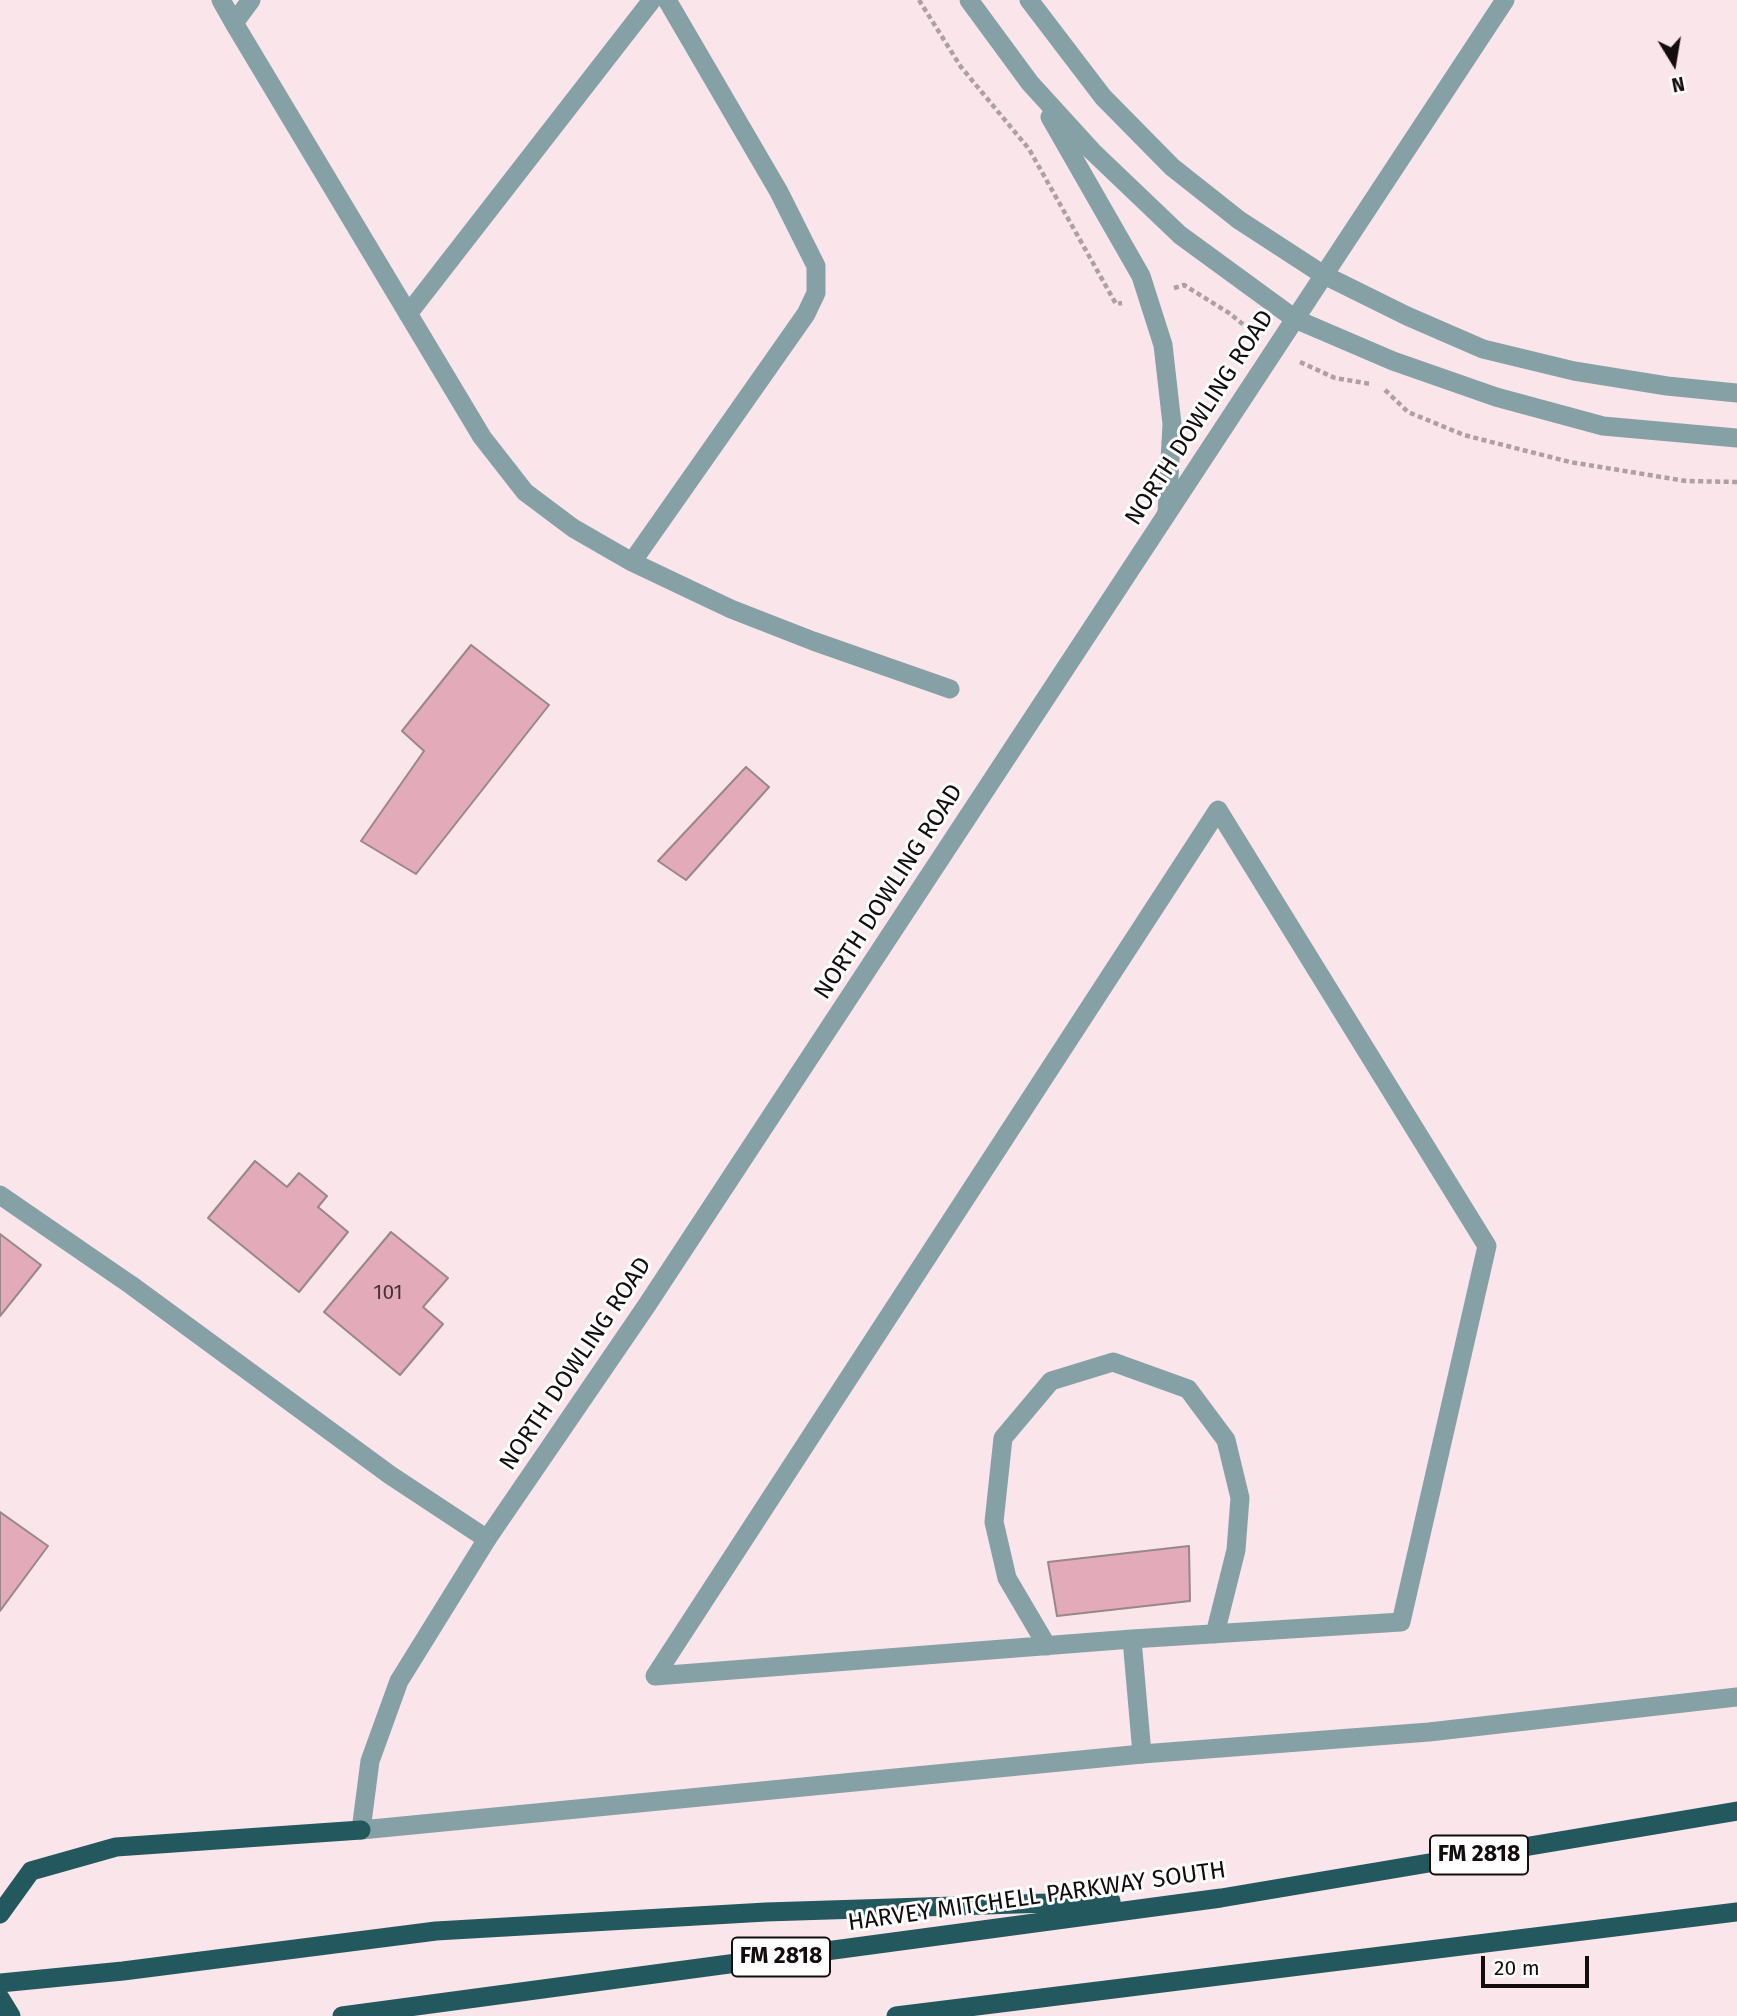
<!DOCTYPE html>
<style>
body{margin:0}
#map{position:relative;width:1737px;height:2016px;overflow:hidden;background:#f9e5ea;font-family:"Fira Sans",sans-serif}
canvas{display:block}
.north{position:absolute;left:1639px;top:28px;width:70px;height:70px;-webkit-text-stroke:5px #fff;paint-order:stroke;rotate:169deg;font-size:19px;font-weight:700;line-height:28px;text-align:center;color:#130d0e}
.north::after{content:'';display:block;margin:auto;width:24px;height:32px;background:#130d0e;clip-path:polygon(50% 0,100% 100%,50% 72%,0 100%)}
.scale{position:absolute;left:1481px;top:1956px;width:108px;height:32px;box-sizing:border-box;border:4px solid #130d0e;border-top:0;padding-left:9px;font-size:21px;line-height:24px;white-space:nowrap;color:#130d0e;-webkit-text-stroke:5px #fff;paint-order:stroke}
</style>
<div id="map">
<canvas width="1737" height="2016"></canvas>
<div class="north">N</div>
<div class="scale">20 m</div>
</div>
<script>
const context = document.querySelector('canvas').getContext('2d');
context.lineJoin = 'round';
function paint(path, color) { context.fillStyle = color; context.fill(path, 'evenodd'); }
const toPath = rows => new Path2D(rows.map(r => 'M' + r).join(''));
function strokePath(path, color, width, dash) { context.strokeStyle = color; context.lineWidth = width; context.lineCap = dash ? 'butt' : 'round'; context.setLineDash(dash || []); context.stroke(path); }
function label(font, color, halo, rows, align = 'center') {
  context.font = font + ' "Fira Sans",sans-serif'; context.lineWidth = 6; context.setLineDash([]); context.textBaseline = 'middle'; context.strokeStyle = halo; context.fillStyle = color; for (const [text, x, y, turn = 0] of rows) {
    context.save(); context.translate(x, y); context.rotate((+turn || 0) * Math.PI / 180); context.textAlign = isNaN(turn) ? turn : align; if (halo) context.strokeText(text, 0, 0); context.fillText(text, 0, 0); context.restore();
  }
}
const building = toPath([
 [471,645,549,705,416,874,361,841,424,751,402,731,471,645],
 [746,767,769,787,686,880,658,861,746,767],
 [255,1161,287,1187,299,1173,327,1196,318,1207,348,1232,299,1292,208,1218,255,1161],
 [391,1232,448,1278,423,1307,443,1324,400,1375,324,1312,391,1232],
 [0,1234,41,1265,0,1316,0,1234],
 [0,1512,48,1546,0,1611,0,1512],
 [1189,1546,1190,1601,1057,1616,1048,1562,1189,1546]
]);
const path = toPath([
 [919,0,961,67,1029,149,1116,304,1122,303],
 [1174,288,1184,285,1229,313,1255,334],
 [1300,362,1335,378,1371,384],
 [1385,390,1408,412,1464,435,1570,462,1686,481,1737,482]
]);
const service = toPath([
 [221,0,234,23],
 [251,0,234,23,482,437,525,492,573,528,632,562,806,314,816,293,816,266,779,192,667,0],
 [408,314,652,0],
 [632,562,731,609,813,641,950,689],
 [0,1195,131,1285,390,1475,487,1539],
 [1132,1639,655,1676,1218,810,1487,1246,1401,1622,1132,1639,1142,1754],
 [1047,1646,1007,1578,994,1522,1003,1438,1051,1381,1113,1362,1188,1389,1226,1440,1240,1498,1236,1550,1215,1634]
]);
const minor = toPath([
 [1295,319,647,1305,487,1539,399,1681,370,1761,361,1830,1142,1754,1429,1732,1737,1697]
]);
const tertiary = toPath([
 [969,0,1030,83,1092,151,1180,235,1295,319,1393,361,1496,397,1603,426,1737,438],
 [1029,0,1103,97,1172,167,1239,220,1322,274,1407,316,1483,349,1574,371,1667,386,1737,393],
 [1050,117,1141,276,1163,345,1172,424,1167,513],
 [1295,319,1505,0]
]);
const trunk = toPath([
 [0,1914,31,1871,116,1847,361,1830],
 [0,1983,123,1971,436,1931,766,1912,1111,1901],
 [0,1998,11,2016],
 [342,2016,1221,1898,1737,1811],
 [896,2016,1737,1912]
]);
const numberNames = [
 ["101",388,1293]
];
const shields = [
 [1479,1855,98],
 [781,1957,98]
];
const shieldNames = [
 ["FM 2818",1479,1855],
 ["FM 2818",781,1957]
];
const streetNames = [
 ["NORTH DOWLING ROAD",1200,418,-57],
 ["NORTH DOWLING ROAD",889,892,-57],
 ["NORTH DOWLING ROAD",576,1364,-56],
 ["HARVEY MITCHELL PARKWAY SOUTH",1037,1897,-8]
];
paint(building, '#e3aaba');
strokePath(building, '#98878b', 2);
strokePath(path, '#ae9fa2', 4.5, [5, 3.5]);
strokePath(service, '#86a1a5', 19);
strokePath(minor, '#86a1a5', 19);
strokePath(tertiary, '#86a1a5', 19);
strokePath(trunk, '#22585e', 19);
label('21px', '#473439', null, numberNames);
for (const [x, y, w] of shields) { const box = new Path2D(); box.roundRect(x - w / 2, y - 19.5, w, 39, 5); context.fillStyle = '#fff'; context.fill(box); strokePath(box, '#130d0e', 2); }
label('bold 23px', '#130d0e', null, shieldNames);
label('24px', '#130d0e', '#fff', streetNames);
</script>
